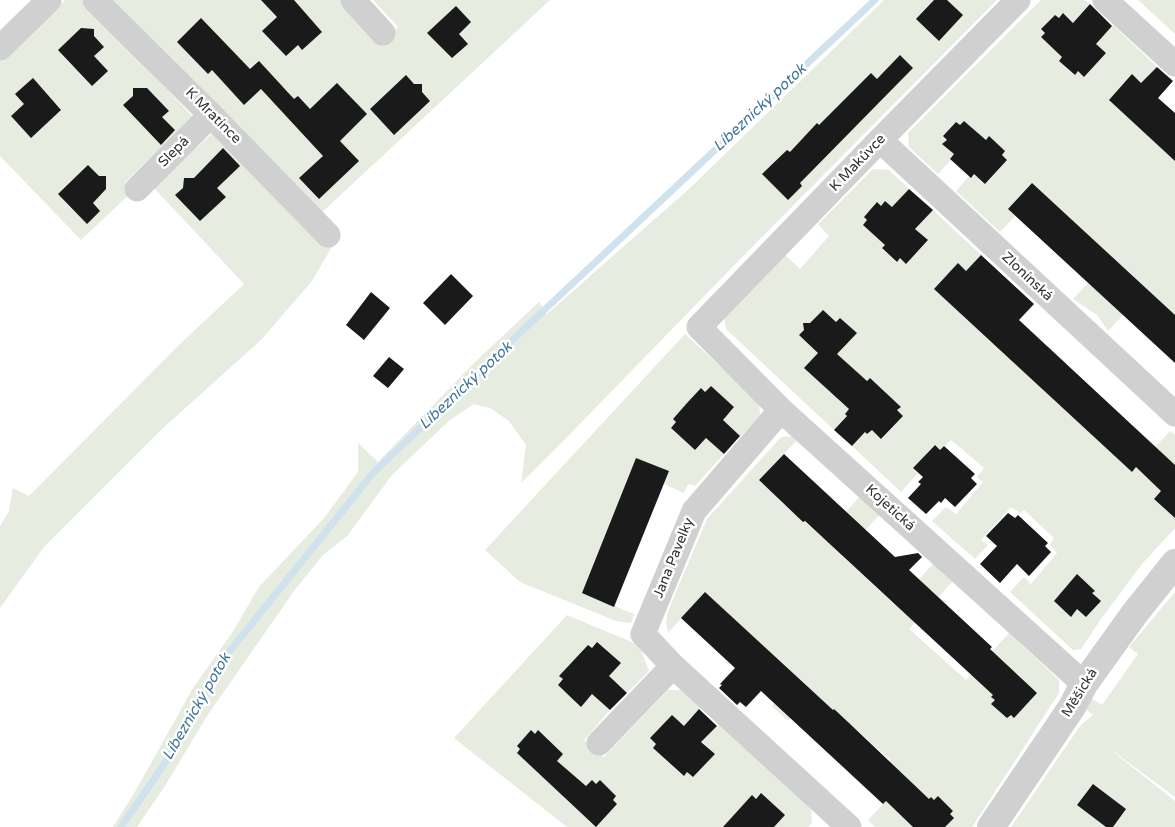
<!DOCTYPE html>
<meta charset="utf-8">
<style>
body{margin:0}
canvas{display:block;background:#fff}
</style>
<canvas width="1175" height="827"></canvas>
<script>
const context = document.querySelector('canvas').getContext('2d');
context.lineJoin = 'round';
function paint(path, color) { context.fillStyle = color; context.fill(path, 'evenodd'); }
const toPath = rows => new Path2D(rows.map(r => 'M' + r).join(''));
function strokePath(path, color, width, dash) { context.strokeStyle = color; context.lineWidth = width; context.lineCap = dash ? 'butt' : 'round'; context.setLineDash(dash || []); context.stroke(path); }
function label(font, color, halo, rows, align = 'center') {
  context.font = font + ' "Varela Round",sans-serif'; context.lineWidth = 5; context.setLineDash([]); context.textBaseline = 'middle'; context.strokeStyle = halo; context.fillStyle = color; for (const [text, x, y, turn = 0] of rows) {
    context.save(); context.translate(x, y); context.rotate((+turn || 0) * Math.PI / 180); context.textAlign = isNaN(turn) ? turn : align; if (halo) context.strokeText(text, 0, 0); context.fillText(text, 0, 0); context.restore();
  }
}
const green = toPath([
 [65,0,82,0,193,117,125,182,132,192,81,240,0,156,0,60],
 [112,0,341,0,381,42,398,27,373,0,550,0,318,216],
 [884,0,997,0,751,248,570,434,521,483,526,445,509,421,490,408,474,404,450,420,392,475,347,536,323,555,294,591,207,716,165,786,137,827,113,827,136,790,193,688,232,633,259,587,324,518,358,472,358,443,378,462,475,362,539,302,547,314,690,188],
 [1041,0,1085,0,1090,4,1074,23,1063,14,1059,18,1055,15,1042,29,1045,33,1041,37,1062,57,1059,61,1074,75,1078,71,1084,77,1095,43,1113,25,1157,67,1141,83,1132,75,1127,117,1136,125,1138,124,1172,158,1175,158,1175,318,1117,309,1123,315,1108,331,1097,315,1073,299,1088,283,1098,292,1008,209,1015,216,1000,232,956,191,969,176,971,178,974,174,986,184,1007,160,1002,155,1004,150,989,137,986,140,964,121,960,125,956,122,943,136,947,140,943,144,954,154,950,159,951,160,938,174,909,147,908,133],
 [1138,0,1175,0,1175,34],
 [218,128,333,245,312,281,261,340,162,429,44,547,0,608,0,526,9,511,13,488,29,496,180,344,244,284,153,187],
 [873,169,889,170,909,189,895,204,894,209,885,201,881,206,877,202,864,217,867,220,863,225,885,245,882,249,896,262,900,258,906,263,928,241,915,229,933,210,981,255,966,271,958,264,934,289,1024,371,1047,346,1066,363,1043,390,1132,472,1170,431,1175,435,1175,465,1161,491,1154,499,1174,517,1175,516,1175,528,1142,564,1101,619,1081,649,1073,650,1010,592,1024,577,1031,584,1057,553,1050,545,1054,538,1024,510,1020,513,1011,507,981,540,988,545,975,559,932,521,946,507,956,514,983,482,977,477,984,468,951,440,940,450,934,445,913,468,918,473,901,492,852,446,865,432,867,434,872,430,882,439,903,416,897,410,900,406,870,378,839,400,849,409,845,413,847,416,834,430,726,329,724,316,785,255,800,269,829,236,818,224],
 [685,334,759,402,760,416,740,437,726,423,720,423,734,407,711,386,705,392,701,388,673,419,676,422,671,429,695,450,709,435,709,440,724,454,695,486,688,484,684,493,664,484,669,471,636,458,582,593,634,614,631,623,616,621,520,582,485,550],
 [796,436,799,438,759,480,778,496,777,498,823,538,861,495,880,514,842,556,895,605,934,563,953,581,909,629,966,680,1009,633,1059,680,1059,693,972,827,875,827,868,820,907,779,889,762,890,760,834,709,833,710,814,693,788,721,772,706,798,678,705,592,668,633,666,622,668,611,707,519,781,437],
 [1175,592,1175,797,1102,743,1175,801,1175,827,1011,827,1080,726,1093,715,1083,707,1089,697,1102,705,1138,654,1129,647],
 [567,615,639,645,649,671,627,693,610,682,597,642,591,648,588,645,560,676,563,679,558,685,581,706,595,691,596,697,610,710,584,740,604,757,668,690,682,690,701,707,688,721,690,724,686,728,672,715,650,738,656,744,653,748,683,776,687,772,693,777,715,754,699,739,705,738,719,724,811,809,812,823,808,827,774,827,761,793,724,827,567,827,454,738]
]);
const stream = toPath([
 [121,827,165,763,221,662,373,473,523,330,875,0]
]);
const building = toPath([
 [261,0,294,0,322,32,302,50,298,45,286,56,262,31,277,17],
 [934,0,947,0,963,15,939,41,916,19],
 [1090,4,1112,26,1096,44,1106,53,1084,77,1078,71,1075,75,1059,61,1062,57,1041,37,1045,33,1041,29,1055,15,1059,18,1063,13,1073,23],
 [456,6,471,22,459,34,468,44,452,58,427,33],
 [201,18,250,69,259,61,294,99,298,96,310,109,337,83,367,114,340,141,359,161,319,199,299,178,323,156,261,89,244,105,212,70,208,74,177,42],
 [81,28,94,29,94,36,104,47,94,56,108,71,92,86,58,50],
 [900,55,913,68,800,183,802,186,788,200,762,174,787,150,790,152,817,123,819,125,871,73,877,79],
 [1157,67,1173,81,1158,98,1175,113,1175,161,1109,100,1132,74,1141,83],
 [406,75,414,84,422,84,422,92,430,101,394,135,370,109],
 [33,78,61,110,31,138,11,116,24,104,15,94],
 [133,88,147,88,169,111,162,117,175,130,161,145,123,105,133,96],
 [964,121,986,140,989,136,1005,151,1002,155,1007,160,985,184,974,174,971,178,960,168,950,159,954,154,942,144,947,140,943,136,956,122,960,125],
 [223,148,240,166,217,188,226,197,200,221,175,195,183,188,184,178,194,178],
 [88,165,99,176,106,176,106,189,93,203,100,211,87,224,58,194],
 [1032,183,1175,315,1175,363,1008,209],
 [909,189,933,210,915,229,928,240,906,264,900,258,897,262,882,248,885,245,863,225,867,220,864,217,877,202,881,206,885,201,892,207],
 [981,255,1034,304,1019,320,1175,465,1175,518,1154,499,1161,491,1136,467,1132,472,934,289,958,263,966,271],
 [451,274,473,296,445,325,423,303],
 [371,292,390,308,364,340,346,325],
 [823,310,836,322,840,318,857,333,837,354,867,381,870,378,901,407,897,410,903,416,881,439,872,430,867,434,865,432,852,446,834,430,847,416,845,414,849,409,804,368,818,353,799,335,804,330,803,323,810,323],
 [389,357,404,369,388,388,373,376],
 [711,386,734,407,723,420,740,436,724,454,706,438,695,450,671,428,676,422,673,419,687,403,701,388,705,392],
 [935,445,940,450,944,446,975,474,971,478,977,484,955,507,945,498,941,503,939,501,926,514,908,498,921,484,918,482,923,477,913,468],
 [784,454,895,557,918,553,922,557,909,570,992,647,990,649,1037,693,1014,718,1011,715,1007,718,991,704,995,700,991,697,993,695,805,521,803,522,759,480],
 [636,458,669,471,614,607,582,593],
 [1008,513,1015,518,1018,515,1048,543,1045,546,1051,552,1029,576,1017,564,1000,583,980,564,997,546,986,536],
 [1077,574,1095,591,1092,593,1101,601,1086,617,1077,609,1071,617,1054,601],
 [705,592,833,710,834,709,848,722,929,799,931,797,934,800,938,796,953,811,950,814,954,818,945,827,913,827,886,801,883,804,761,691,746,707,740,702,737,705,719,688,722,685,720,684,735,668,681,618],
 [597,642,621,663,609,676,627,693,610,710,592,694,581,707,558,685,563,679,559,676,574,660,588,645,592,648],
 [699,709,717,726,701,742,715,754,693,777,687,772,684,776,653,748,656,744,650,738,672,715,684,726],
 [531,730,535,734,538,730,563,754,557,761,586,786,592,780,596,784,600,780,616,796,613,800,617,804,596,827,517,753,520,749,517,746],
 [1093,784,1126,809,1113,827,1106,827,1077,805],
 [761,793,785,815,774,827,723,827,752,795,756,799]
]);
const minor = toPath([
 [95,0,211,115,328,235],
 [353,0,383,33],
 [1018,0,880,140,699,327,781,410,1084,684],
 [1105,0,1175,64],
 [0,48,49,0],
 [880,140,1175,414],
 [137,189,211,115],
 [781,410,694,511,643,634,673,666,849,827],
 [599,743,673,666]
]);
const tertiary = toPath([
 [991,827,1072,707,1084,684,1135,613,1175,563]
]);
const streetNames = [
 ["K Mratínce",213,116,45],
 ["Slepá",174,152,-45],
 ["K Makůvce",858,163,-46],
 ["Zlonínská",1027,277,43],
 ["Kojetická",890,508,42],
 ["Jana Pavelky",674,558,-68],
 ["Měšická",1080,693,-58]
];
const waterNames = [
 ["Líbeznický potok",760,108,-43],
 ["Líbeznický potok",466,386,-43],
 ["Líbeznický potok",197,707,-60]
];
paint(green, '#e6ecdf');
strokePath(stream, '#cfe2ee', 7);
paint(building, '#1a1a1a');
strokePath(minor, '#d0d0d0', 25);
strokePath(tertiary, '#d0d0d0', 28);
label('14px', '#333', '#fff', streetNames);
label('italic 15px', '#3f7597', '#fff', waterNames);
</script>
